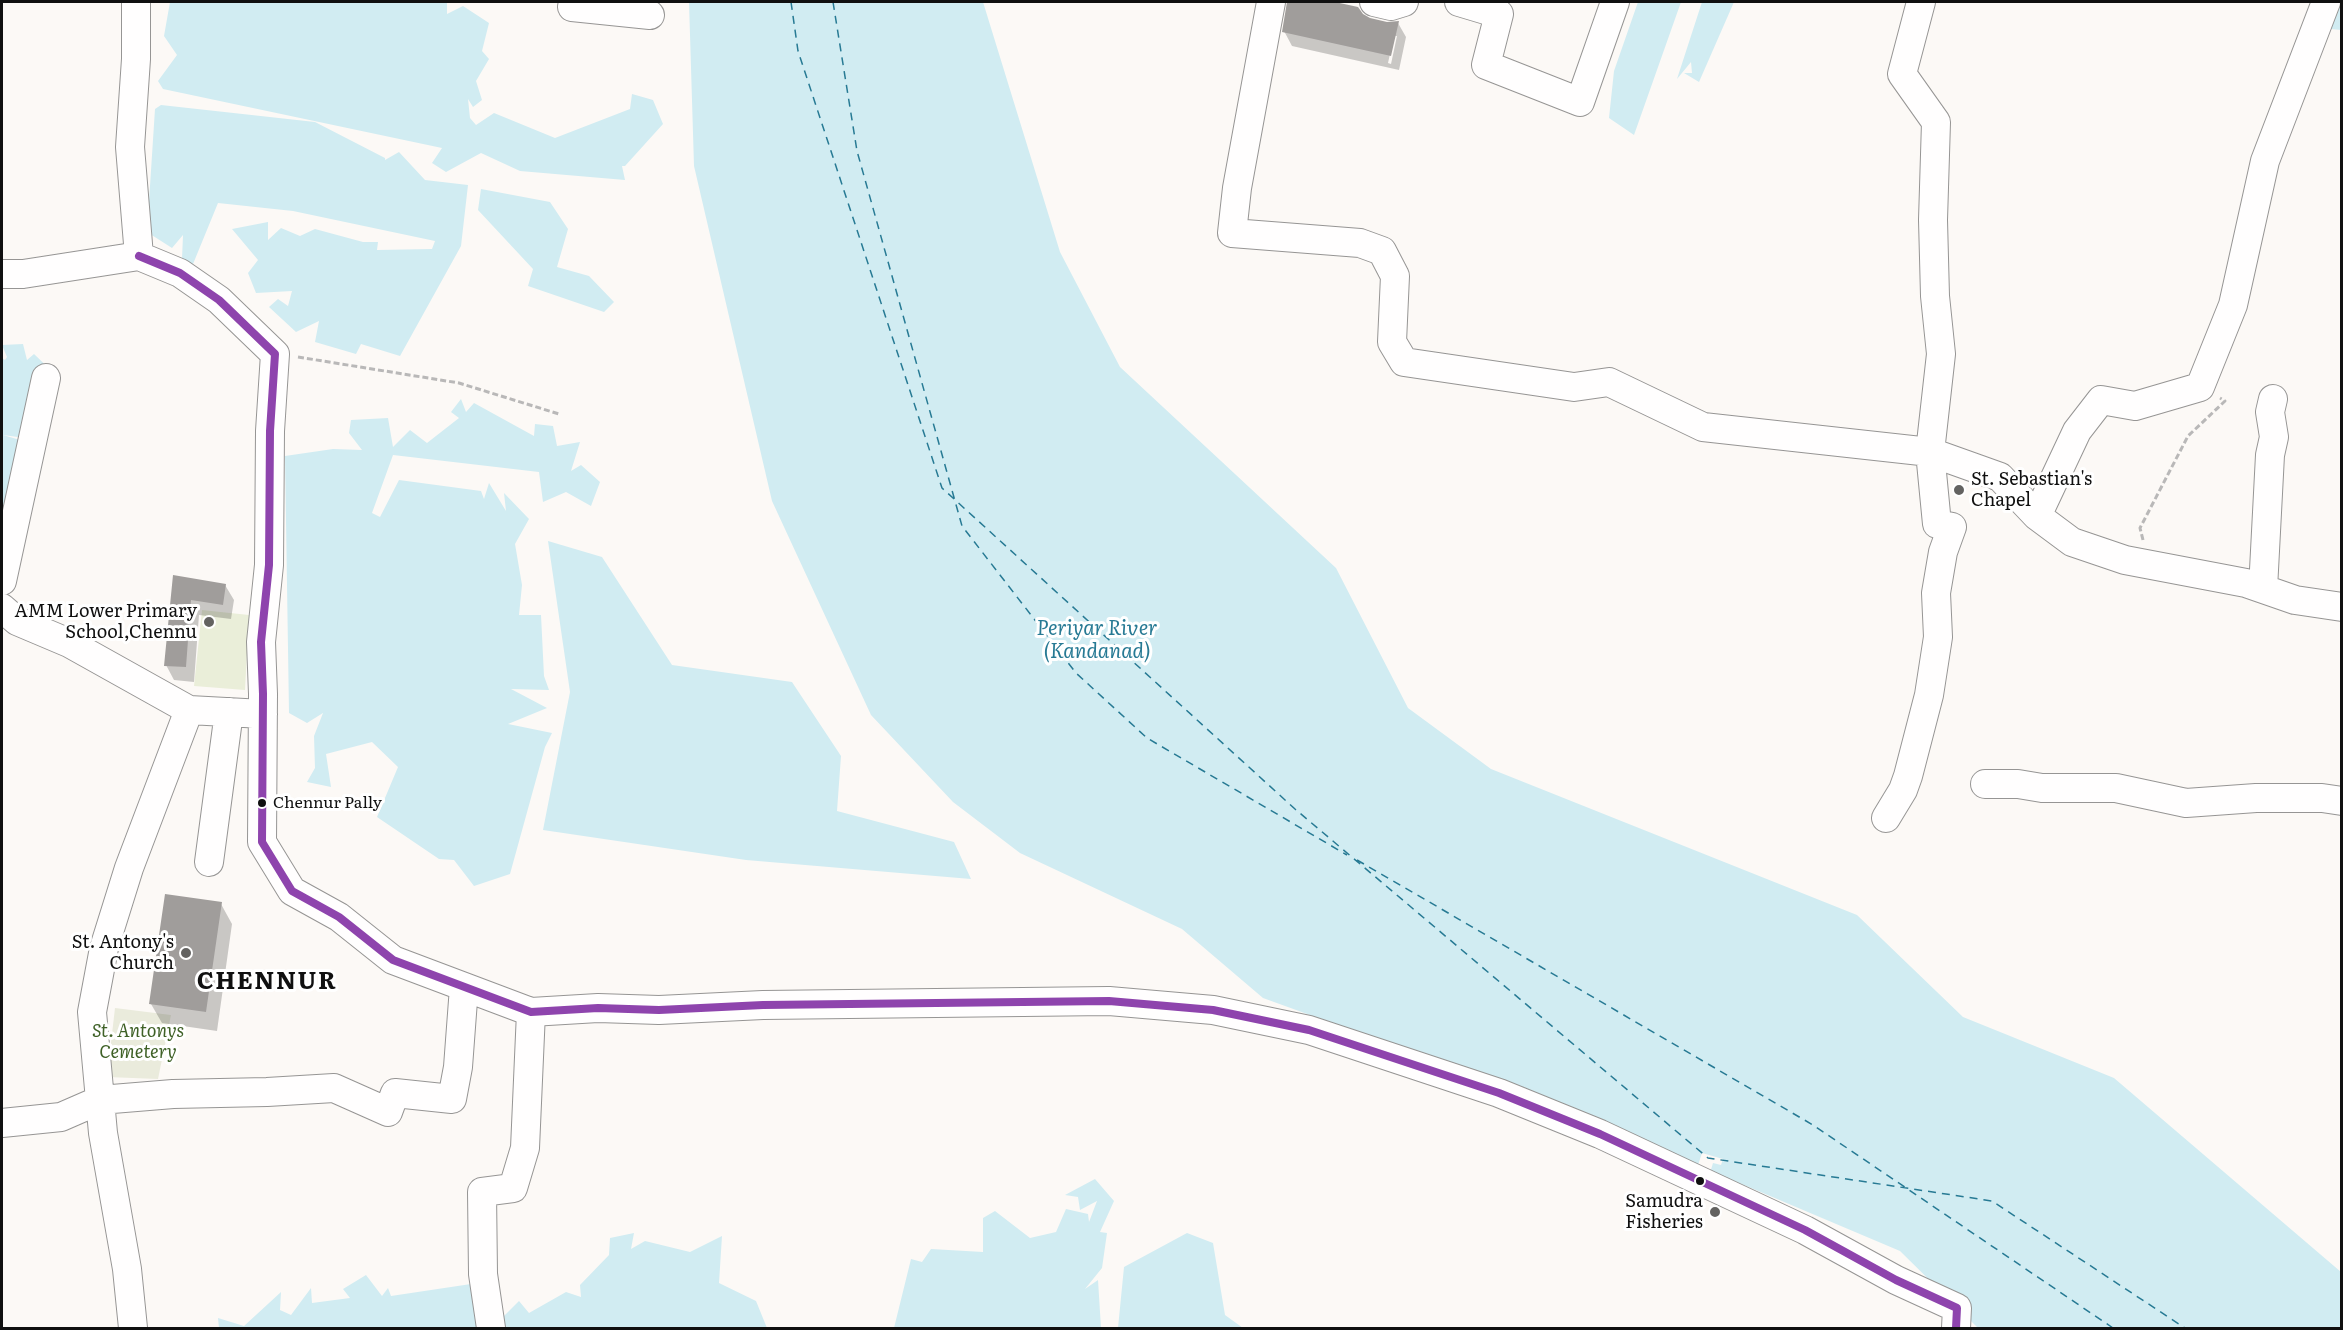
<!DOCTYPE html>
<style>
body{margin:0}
#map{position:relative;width:2343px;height:1330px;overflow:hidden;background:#fcf9f6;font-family:Literata,serif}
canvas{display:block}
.frame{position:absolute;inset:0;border:3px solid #101010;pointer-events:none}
</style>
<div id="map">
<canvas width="2343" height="1330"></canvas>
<div class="frame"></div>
</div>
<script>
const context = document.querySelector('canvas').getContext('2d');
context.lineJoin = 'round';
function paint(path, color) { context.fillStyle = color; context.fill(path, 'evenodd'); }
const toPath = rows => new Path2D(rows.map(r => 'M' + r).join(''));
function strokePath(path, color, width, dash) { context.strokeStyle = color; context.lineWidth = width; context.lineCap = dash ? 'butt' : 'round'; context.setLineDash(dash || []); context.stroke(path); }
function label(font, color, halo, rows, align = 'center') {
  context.font = font + ' Literata,serif'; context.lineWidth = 6; context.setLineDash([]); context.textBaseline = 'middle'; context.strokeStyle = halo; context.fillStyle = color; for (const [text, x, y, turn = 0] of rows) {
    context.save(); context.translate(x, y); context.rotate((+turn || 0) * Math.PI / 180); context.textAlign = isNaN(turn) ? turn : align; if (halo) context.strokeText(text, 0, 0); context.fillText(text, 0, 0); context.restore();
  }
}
const green = toPath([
 [202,610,249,615,245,690,194,686]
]);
const cemetery = toPath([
 [115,1008,171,1015,158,1079,107,1077]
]);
const water = toPath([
 [170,2,447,2,447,14,463,6,489,23,482,51,489,59,476,81,482,100,473,107,468,99,470,118,476,125,494,113,555,138,630,109,632,94,653,100,663,124,625,166,622,166,625,180,520,171,481,153,446,172,432,163,442,148,163,89,158,81,177,55,164,36],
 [689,2,983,2,1060,252,1120,367,1336,568,1408,708,1491,769,1857,915,1963,1017,2114,1078,2341,1272,2341,1328,1978,1328,1900,1251,1536,1097,1263,998,1182,929,1020,853,953,802,871,715,772,501,694,166],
 [1638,2,1681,2,1634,135,1609,118,1614,71],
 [1702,2,1734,2,1699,82,1684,73,1692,73,1691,62,1677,79],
 [2339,2,2341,2,2341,30,2331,29],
 [161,105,315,122,385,158,385,160,399,152,425,180,468,185,461,246,400,356,361,344,356,354,315,342,319,321,296,332,269,307,278,299,288,306,292,291,256,293,248,273,258,260,232,229,268,222,268,240,281,228,300,236,315,229,363,242,378,242,377,250,432,249,435,241,293,211,218,203,193,264,182,259,183,235,172,248,147,232,155,109],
 [481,189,550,202,568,229,557,267,589,276,614,302,604,312,528,286,533,269,478,210],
 [23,344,27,360,34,354,58,377,40,440,3,435,37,445,23,522,2,513,2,358,5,360,7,357,2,345],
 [461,399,466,412,474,403,534,436,535,424,553,426,557,446,580,442,571,471,581,465,600,482,591,506,566,492,543,502,539,472,393,455,372,513,380,517,399,480,481,491,484,499,489,483,506,511,504,493,529,519,515,544,522,585,519,615,541,615,544,676,549,690,511,689,547,708,508,724,552,733,545,747,510,874,474,886,454,860,439,859,377,817,398,767,372,742,326,754,331,787,307,782,315,768,314,736,323,713,307,723,289,713,285,456,333,449,362,450,349,433,351,420,388,418,393,447,410,430,427,443,459,418,451,412],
 [548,541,602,557,672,665,792,682,841,756,837,811,954,842,971,879,746,860,543,830,570,692],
 [1095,1179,1114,1201,1100,1232,1107,1233,1102,1268,1085,1289,1098,1280,1101,1328,890,1328,894,1328,911,1259,922,1262,931,1249,983,1252,983,1218,995,1211,1030,1238,1056,1232,1066,1209,1088,1214,1089,1222,1097,1201,1080,1210,1078,1197,1065,1195],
 [634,1233,631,1249,645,1241,690,1252,722,1236,719,1283,756,1301,767,1328,500,1328,500,1320,519,1301,529,1313,566,1292,581,1297,580,1285,609,1255,610,1238],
 [1187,1233,1213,1243,1225,1315,1243,1328,1118,1328,1124,1267],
 [366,1275,382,1296,388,1288,391,1296,471,1284,484,1328,219,1328,218,1318,244,1326,281,1292,280,1310,291,1315,311,1288,312,1303,350,1298,343,1289]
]);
const pier = toPath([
 [1702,1153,1723,1159,1721,1165,1713,1163,1710,1173,1697,1168]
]);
const shadow = toPath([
 [1288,2,1329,2,1357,9,1362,16,1387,24,1398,23,1406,37,1399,70,1292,46,1284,31],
 [1394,36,1397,36,1391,64,1388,63],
 [174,577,225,585,234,600,231,619,199,615,194,682,174,680,166,665],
 [221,904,232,924,217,1031,162,1023,151,1004]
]);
const ferry = toPath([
 [791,2,798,51,942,488,1295,809,1708,1158,1992,1201,2185,1328],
 [833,2,857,151,962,526,1076,673,1147,738,1347,855],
 [1357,860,1813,1125,2113,1328]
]);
const building = toPath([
 [1287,2,1335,2,1358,7,1363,14,1370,18,1387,22,1399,21,1391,56,1282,32],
 [173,575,226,584,223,605,191,600,186,667,164,666],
 [165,894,222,902,206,1012,149,1004]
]);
const path = toPath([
 [298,357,459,383,559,414],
 [2143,540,2140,528,2188,436,2225,401,2220,398]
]);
const minor = toPath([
 [136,2,136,59,130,147,139,256],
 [573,2,572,7,650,15],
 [1271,2,1237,188,1232,233,1360,243,1382,251,1395,276,1392,342,1404,362,1574,387,1609,382,1703,427,1930,452,2000,477,2037,516,2072,542,2125,560,2246,583,2295,600,2342,607],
 [1374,2,1391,6,1404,2],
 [1459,2,1499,14,1486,65,1580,102,1615,2],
 [139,256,180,273,219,300,275,354,270,431,269,565,261,642,263,694,262,842,292,891,339,917,393,960,531,1012,598,1008,659,1010,763,1005,1109,1001,1213,1010,1309,1030,1499,1093,1600,1134,1805,1230,1896,1280,1957,1308,1956,1328],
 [2,274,23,274,139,256],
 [2037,516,2077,431,2101,400,2135,406,2200,387,2233,305,2265,161,2326,2],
 [2,581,46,378],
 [2263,589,2270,455,2274,437,2270,412,2273,399],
 [2,608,17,621,69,643,189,710],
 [1985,784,2018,784,2042,788,2116,788,2186,803,2256,798,2322,798,2342,801],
 [1886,818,1903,790,1908,776,1929,695,1938,637,1936,593,1943,552,1952,527,1937,524,1930,452,1941,354,1935,296,1933,220,1936,122,1902,74,1921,2],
 [209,862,229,712],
 [2,1123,61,1117,100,1100,173,1094,267,1092,334,1088,388,1112,395,1093,452,1099,458,1067,464,987],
 [133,1328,127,1269,103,1133,92,1012,104,948,129,868,189,710,263,714],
 [491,1328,483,1274,482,1192,513,1188,525,1148,531,1012]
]);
const bus1 = toPath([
 [139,256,180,273,219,300,275,354,270,431,269,565,261,642,263,694,262,842,292,891,339,917,393,960,531,1012,598,1008,659,1010,763,1005,1109,1001,1213,1010,1309,1030,1499,1093,1600,1134,1805,1230,1896,1280,1957,1308,1956,1328]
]);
const markers = [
 [1959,490,6,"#636260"],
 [209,622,6,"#636260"],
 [262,803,5,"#101010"],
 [186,953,6,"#636260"],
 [1700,1181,5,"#101010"],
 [1715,1212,6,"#636260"]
];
const busNames = [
 ["Chennur Pally",273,803]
];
const poiNames = [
 ["St. Sebastian's",1971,480,"left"],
 ["Chapel",1971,501,"left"],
 ["AMM Lower Primary",197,612],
 ["School,Chennu",197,633],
 ["St. Antony's",174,943],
 ["Church",174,964],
 ["Samudra",1703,1202],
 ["Fisheries",1703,1223]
];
const parkNames = [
 ["St. Antonys",138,1032],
 ["Cemetery",138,1053]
];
const waterNames = [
 ["Periyar River",1097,629],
 ["(Kandanad)",1097,652]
];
const districtNames = [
 ["CHENNUR",267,982]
];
paint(green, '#eaeed9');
paint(cemetery, '#eaebdc');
paint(water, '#d1ecf2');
paint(pier, '#fcf9f6');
paint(shadow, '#0003');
strokePath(ferry, '#277a94', 1.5, [8, 6]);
paint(building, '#a09d9b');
strokePath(minor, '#969594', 30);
strokePath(path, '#b9b8b8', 3, [6, 3]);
strokePath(minor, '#fffefe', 28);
strokePath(bus1, '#8e44ad', 8);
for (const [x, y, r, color] of markers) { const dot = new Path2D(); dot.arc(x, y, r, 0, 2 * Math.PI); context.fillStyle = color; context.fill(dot); strokePath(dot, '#fff', 2); }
label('16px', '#101010', '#fff', busNames, 'left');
label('18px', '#101010', '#fff', poiNames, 'right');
label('italic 18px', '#3f6127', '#fff', parkNames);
label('italic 20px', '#277a94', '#fff', waterNames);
context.letterSpacing = '1.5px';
label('bold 24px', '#101010', '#fff', districtNames);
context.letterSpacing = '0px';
</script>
